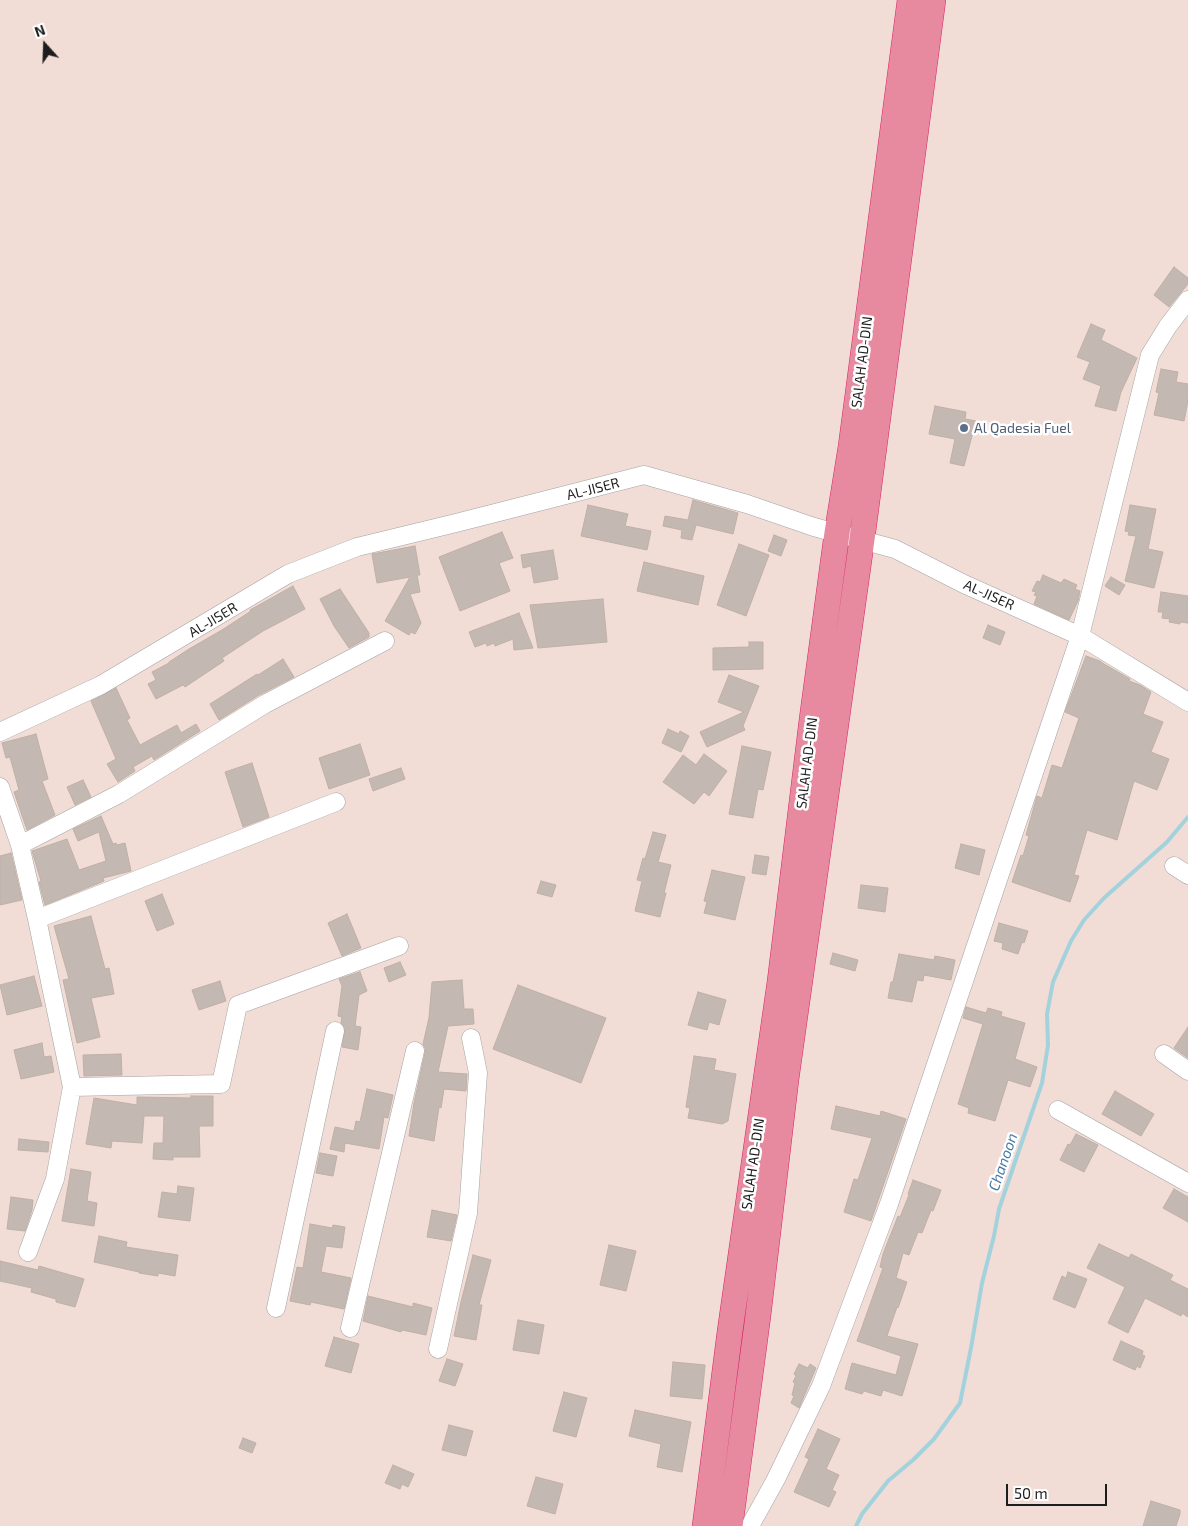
<!DOCTYPE html>
<style>
body{margin:0}
#map{position:relative;width:1188px;height:1526px;overflow:hidden;background:#efeae3;font-family:"Exo 2",sans-serif}
canvas{display:block}
.north{position:absolute;left:20px;top:20px;width:50px;height:50px;-webkit-text-stroke:4px #fff;paint-order:stroke;rotate:340deg;font-size:14px;font-weight:700;line-height:20px;text-align:center;color:#1d1d1d}
.north::after{content:'';display:block;margin:auto;width:18px;height:22px;background:#1d1d1d;clip-path:polygon(50% 0,100% 100%,50% 72%,0 100%)}
.scale{position:absolute;left:1006px;top:1484px;width:101px;height:22px;box-sizing:border-box;border:2px solid #1d1d1d;border-top:0;padding-left:6px;font-size:15px;line-height:18px;white-space:nowrap;color:#1d1d1d;-webkit-text-stroke:4px #fff;paint-order:stroke}
</style>
<div id="map">
<canvas width="1188" height="1526"></canvas>
<div class="north">N</div>
<div class="scale">50 m</div>
</div>
<script>
const context = document.querySelector('canvas').getContext('2d');
context.lineJoin = 'round';
function paint(path, color) { context.fillStyle = color; context.fill(path, 'evenodd'); }
const toPath = rows => new Path2D(rows.map(r => 'M' + r).join(''));
function strokePath(path, color, width, dash) { context.strokeStyle = color; context.lineWidth = width; context.lineCap = dash ? 'butt' : 'round'; context.setLineDash(dash || []); context.stroke(path); }
function label(font, color, halo, rows, align = 'center') {
  context.font = font + ' "Exo 2",sans-serif'; context.lineWidth = 5; context.setLineDash([]); context.textBaseline = 'middle'; context.strokeStyle = halo; context.fillStyle = color; for (const [text, x, y, turn = 0] of rows) {
    context.save(); context.translate(x, y); context.rotate((+turn || 0) * Math.PI / 180); context.textAlign = isNaN(turn) ? turn : align; if (halo) context.strokeText(text, 0, 0); context.fillText(text, 0, 0); context.restore();
  }
}
const military = toPath([
 [0,0,1188,0,1188,1526,0,1526]
]);
const stream = toPath([
 [856,1526,862,1514,888,1481,913,1460,934,1439,960,1403,971,1348,982,1283,994,1236,999,1209,1042,1083,1048,1045,1047,1014,1053,982,1071,941,1084,920,1104,898,1167,842,1188,817]
]);
const building = toPath([
 [1174,267,1188,278,1188,284,1169,307,1154,295,1174,267],
 [1091,324,1105,330,1101,340,1137,358,1121,392,1116,411,1095,406,1101,386,1083,379,1090,362,1077,357,1091,324],
 [1161,369,1178,372,1176,382,1188,384,1188,401,1184,421,1154,415,1159,393,1156,392,1161,369],
 [935,406,966,412,965,419,976,421,964,466,950,463,955,439,929,434,935,406],
 [693,500,738,513,733,534,696,525,692,540,681,538,682,530,663,526,665,516,688,520,693,500],
 [588,505,628,514,625,526,651,531,647,550,581,536,588,505],
 [1130,505,1156,509,1148,549,1163,552,1154,588,1125,581,1136,536,1128,535,1129,532,1125,531,1130,505],
 [502,532,513,558,499,563,510,591,460,611,439,557,502,532],
 [774,535,787,540,781,556,768,551,774,535],
 [739,544,769,555,746,616,717,605,739,544],
 [415,546,420,575,417,575,420,592,410,594,421,623,415,634,411,632,409,635,385,621,410,577,377,583,372,554,415,546],
 [553,550,558,579,534,583,531,566,523,568,521,555,553,550],
 [644,562,704,576,698,605,637,591,644,562],
 [1043,575,1061,583,1064,579,1077,585,1075,589,1080,591,1078,601,1069,620,1034,604,1037,596,1034,595,1036,592,1032,591,1037,581,1040,582,1043,575],
 [1111,577,1125,585,1119,595,1105,586,1111,577],
 [293,586,305,609,263,631,222,658,224,661,185,687,183,685,156,699,148,684,156,680,152,672,169,663,169,662,189,649,222,630,251,611,250,610,293,586],
 [340,589,369,633,369,637,349,648,334,626,320,599,340,589],
 [1161,592,1188,596,1188,623,1180,622,1180,624,1169,622,1170,619,1162,618,1163,612,1158,612,1161,592],
 [603,599,607,642,538,648,530,605,603,599],
 [519,613,533,648,514,650,513,639,495,646,494,643,487,646,486,643,475,647,469,632,519,613],
 [988,625,1005,632,1000,645,983,638,988,625],
 [749,642,763,642,763,669,713,670,713,648,749,647,749,642],
 [1086,656,1100,661,1104,664,1130,679,1129,681,1140,685,1151,692,1143,714,1163,722,1151,752,1169,759,1157,790,1134,781,1117,840,1087,830,1074,875,1079,876,1070,902,1012,882,1021,855,1023,856,1029,836,1026,835,1037,796,1042,798,1052,765,1062,768,1079,718,1065,712,1086,656],
 [283,659,294,677,259,695,219,720,210,704,257,674,258,675,283,659],
 [729,675,759,686,743,726,745,730,707,747,700,732,744,712,718,702,729,675],
 [116,688,130,718,127,720,140,745,177,725,181,733,196,724,200,731,154,760,152,756,133,767,135,771,118,782,107,764,116,759,91,701,116,688],
 [668,729,679,734,680,731,689,736,681,752,662,743,668,729],
 [36,734,48,779,42,781,55,815,27,830,14,792,19,790,10,757,6,758,2,743,36,734],
 [360,744,370,775,329,789,319,758,360,744],
 [742,746,771,752,763,790,758,789,753,818,729,814,742,746],
 [704,754,727,771,709,796,704,792,694,804,663,782,683,755,696,765,704,754],
 [252,763,269,817,243,827,225,772,252,763],
 [401,768,405,779,373,791,369,779,401,768],
 [83,780,91,797,75,805,67,787,83,780],
 [101,816,113,844,116,843,117,845,125,843,131,871,103,878,104,881,45,905,39,882,41,881,32,851,67,839,79,870,106,861,99,832,78,841,73,829,101,816],
 [653,832,666,835,658,862,671,865,664,893,666,893,660,917,635,911,642,881,637,880,643,858,645,859,653,832],
 [961,844,985,850,979,875,955,868,961,844],
 [11,853,22,900,0,905,0,856,11,853],
 [755,855,769,857,766,875,752,873,755,855],
 [712,870,745,877,735,920,704,913,707,902,704,901,712,870],
 [541,881,556,885,552,897,537,893,541,881],
 [861,885,888,888,885,912,858,908,861,885],
 [162,894,174,924,157,931,145,901,162,894],
 [347,914,361,948,342,956,328,923,347,914],
 [91,916,105,969,109,968,114,994,91,998,100,1037,77,1043,63,980,69,979,54,926,91,916],
 [999,923,1028,931,1024,943,1022,942,1018,954,1002,949,1003,943,994,941,999,923],
 [833,953,858,960,855,971,830,964,833,953],
 [899,954,934,960,935,956,955,960,951,980,924,975,923,981,917,980,912,1002,888,998,891,982,893,982,899,954],
 [400,962,406,975,389,982,384,968,400,962],
 [360,972,367,991,359,995,355,1026,361,1027,358,1050,342,1047,345,1028,341,1023,342,1017,338,1016,342,986,339,979,360,972],
 [34,976,42,1006,7,1015,0,985,34,976],
 [462,980,464,1009,473,1009,474,1024,448,1026,438,1072,467,1074,466,1091,444,1089,441,1108,439,1107,434,1141,409,1136,414,1103,425,1053,425,1048,423,1044,429,1018,432,982,462,980],
 [220,981,226,1001,199,1010,192,990,220,981],
 [518,985,606,1018,581,1083,493,1049,518,985],
 [698,992,726,1000,719,1025,709,1022,707,1030,688,1025,698,992],
 [966,1007,986,1013,988,1008,1002,1012,1001,1016,1025,1023,1015,1059,1037,1067,1030,1087,1008,1080,995,1121,968,1113,969,1108,958,1104,983,1024,963,1018,966,1007],
 [1188,1027,1188,1058,1174,1048,1188,1027],
 [42,1043,44,1057,51,1056,54,1072,21,1079,14,1050,42,1043],
 [121,1054,122,1075,84,1076,83,1055,121,1054],
 [694,1056,716,1059,714,1070,736,1074,728,1121,722,1124,688,1118,690,1108,686,1107,694,1056],
 [367,1089,393,1095,388,1118,384,1117,379,1149,345,1143,344,1152,330,1149,335,1127,354,1131,356,1121,360,1122,367,1089],
 [1115,1091,1154,1114,1141,1136,1102,1114,1115,1091],
 [191,1096,213,1096,213,1126,199,1126,200,1157,173,1157,173,1160,153,1159,154,1143,163,1143,164,1116,144,1116,142,1143,112,1141,111,1148,86,1144,94,1098,137,1105,137,1097,191,1098,191,1096],
 [836,1106,880,1116,881,1111,906,1119,871,1221,844,1212,854,1179,858,1180,872,1138,831,1129,836,1106],
 [1076,1134,1098,1145,1084,1172,1060,1160,1068,1144,1070,1145,1076,1134],
 [19,1139,49,1142,48,1152,18,1150,19,1139],
 [320,1153,337,1156,333,1176,316,1173,320,1153],
 [71,1169,91,1172,87,1201,97,1203,94,1226,62,1221,71,1169],
 [913,1180,941,1190,933,1211,931,1210,922,1233,918,1232,909,1255,903,1253,896,1278,907,1282,898,1308,897,1307,887,1336,918,1344,902,1396,883,1390,881,1396,864,1391,862,1394,845,1389,852,1363,896,1375,901,1356,857,1341,883,1268,880,1267,883,1254,898,1216,900,1217,909,1195,908,1194,913,1180],
 [178,1186,194,1188,190,1221,158,1217,162,1192,177,1194,178,1186],
 [1174,1189,1188,1197,1188,1222,1163,1208,1174,1189],
 [11,1197,33,1200,32,1210,25,1231,7,1229,11,1197],
 [432,1210,457,1215,451,1241,427,1237,432,1210],
 [310,1224,332,1228,333,1225,345,1227,342,1248,326,1246,321,1272,351,1278,344,1309,311,1302,310,1305,290,1301,297,1267,303,1268,310,1224],
 [99,1236,127,1242,126,1247,178,1255,175,1276,158,1273,158,1276,139,1273,139,1272,94,1262,99,1236],
 [1099,1244,1129,1258,1131,1254,1173,1275,1170,1280,1188,1289,1188,1317,1182,1313,1181,1316,1145,1298,1128,1333,1108,1323,1125,1287,1087,1268,1099,1244],
 [609,1245,636,1251,626,1291,600,1285,609,1245],
 [473,1255,491,1260,479,1305,482,1305,476,1340,454,1336,461,1302,473,1255],
 [0,1261,38,1270,39,1266,84,1279,75,1307,56,1302,56,1299,31,1292,32,1288,0,1281,0,1261],
 [1068,1272,1087,1279,1075,1308,1053,1299,1062,1276,1066,1278,1068,1272],
 [368,1296,413,1307,413,1303,432,1308,426,1335,402,1330,401,1332,363,1321,368,1296],
 [518,1320,544,1325,539,1354,513,1350,518,1320],
 [334,1337,359,1344,351,1373,325,1366,334,1337],
 [1121,1341,1143,1351,1142,1355,1145,1356,1140,1368,1137,1366,1135,1370,1113,1360,1121,1341],
 [447,1359,463,1364,455,1386,439,1381,447,1359],
 [673,1362,705,1365,702,1399,670,1396,673,1362],
 [799,1364,808,1368,810,1364,816,1368,799,1408,791,1403,794,1396,792,1395,795,1383,793,1382,796,1376,794,1374,799,1364],
 [564,1392,587,1398,576,1437,553,1431,564,1392],
 [635,1410,691,1422,682,1472,657,1467,661,1444,629,1436,635,1410],
 [449,1425,473,1431,466,1456,442,1450,449,1425],
 [818,1429,840,1439,826,1469,839,1475,832,1490,836,1492,829,1507,794,1492,809,1459,805,1457,818,1429],
 [243,1438,256,1443,252,1453,239,1448,243,1438],
 [393,1465,414,1474,408,1487,402,1484,400,1489,385,1483,393,1465],
 [536,1477,563,1484,555,1514,527,1506,536,1477],
 [1151,1501,1180,1510,1180,1514,1176,1526,1143,1526,1151,1501]
]);
const minor = toPath([
 [0,732,101,685,288,574,357,547,456,523,644,475,747,504,814,527,895,549,964,584,1080,636,1188,702],
 [0,787,20,845,37,919,72,1087,55,1179,28,1252],
 [20,845,119,794,265,704,385,641],
 [1174,866,1188,875],
 [37,919,336,802],
 [1164,1054,1188,1071],
 [72,1087,221,1084,238,1005,399,946],
 [1058,1110,1188,1183],
 [276,1308,335,1031],
 [350,1328,415,1051],
 [438,1349,468,1213,478,1073,471,1038],
 [750,1526,776,1479,821,1386,889,1204,1080,636,1150,355,1168,326,1188,300]
]);
const highway = toPath([
 [705,1526,730,1331,780,981,812,719,837,533,851,446,910,0],
 [730,1526,758,1316,786,1080,862,539,933,0]
]);
const markers = [
 [964,428,5,"#5c6f8a"]
];
const streetNames = [
 ["SALAH AD-DIN",862,362,-83],
 ["AL-JISER",593,489,-14],
 ["AL-JISER",989,595,24],
 ["AL-JISER",213,620,-31],
 ["SALAH AD-DIN",807,763,-83],
 ["SALAH AD-DIN",753,1164,-82]
];
const serviceNames = [
 ["Al Qadesia Fuel",974,428]
];
const waterNames = [
 ["Chanoon",1003,1162,-71]
];
paint(military, '#f1dcd6');
strokePath(stream, '#a3d2dd', 4);
paint(building, '#c3b9b2');
strokePath(building, '#c0b0a5', 1);
strokePath(minor, '#a4a4a4', 19);
strokePath(highway, '#da2269', 26);
strokePath(minor, '#fff', 18);
strokePath(highway, '#e7899f', 25);
for (const [x, y, r, color] of markers) { const dot = new Path2D(); dot.arc(x, y, r, 0, 2 * Math.PI); context.fillStyle = color; context.fill(dot); strokePath(dot, '#fff', 2); }
label('14px', '#1d1d1d', '#fff', streetNames);
label('14px', '#4e5e75', '#fff', serviceNames, 'left');
label('italic 15px', '#467aa6', '#fff', waterNames);
</script>
